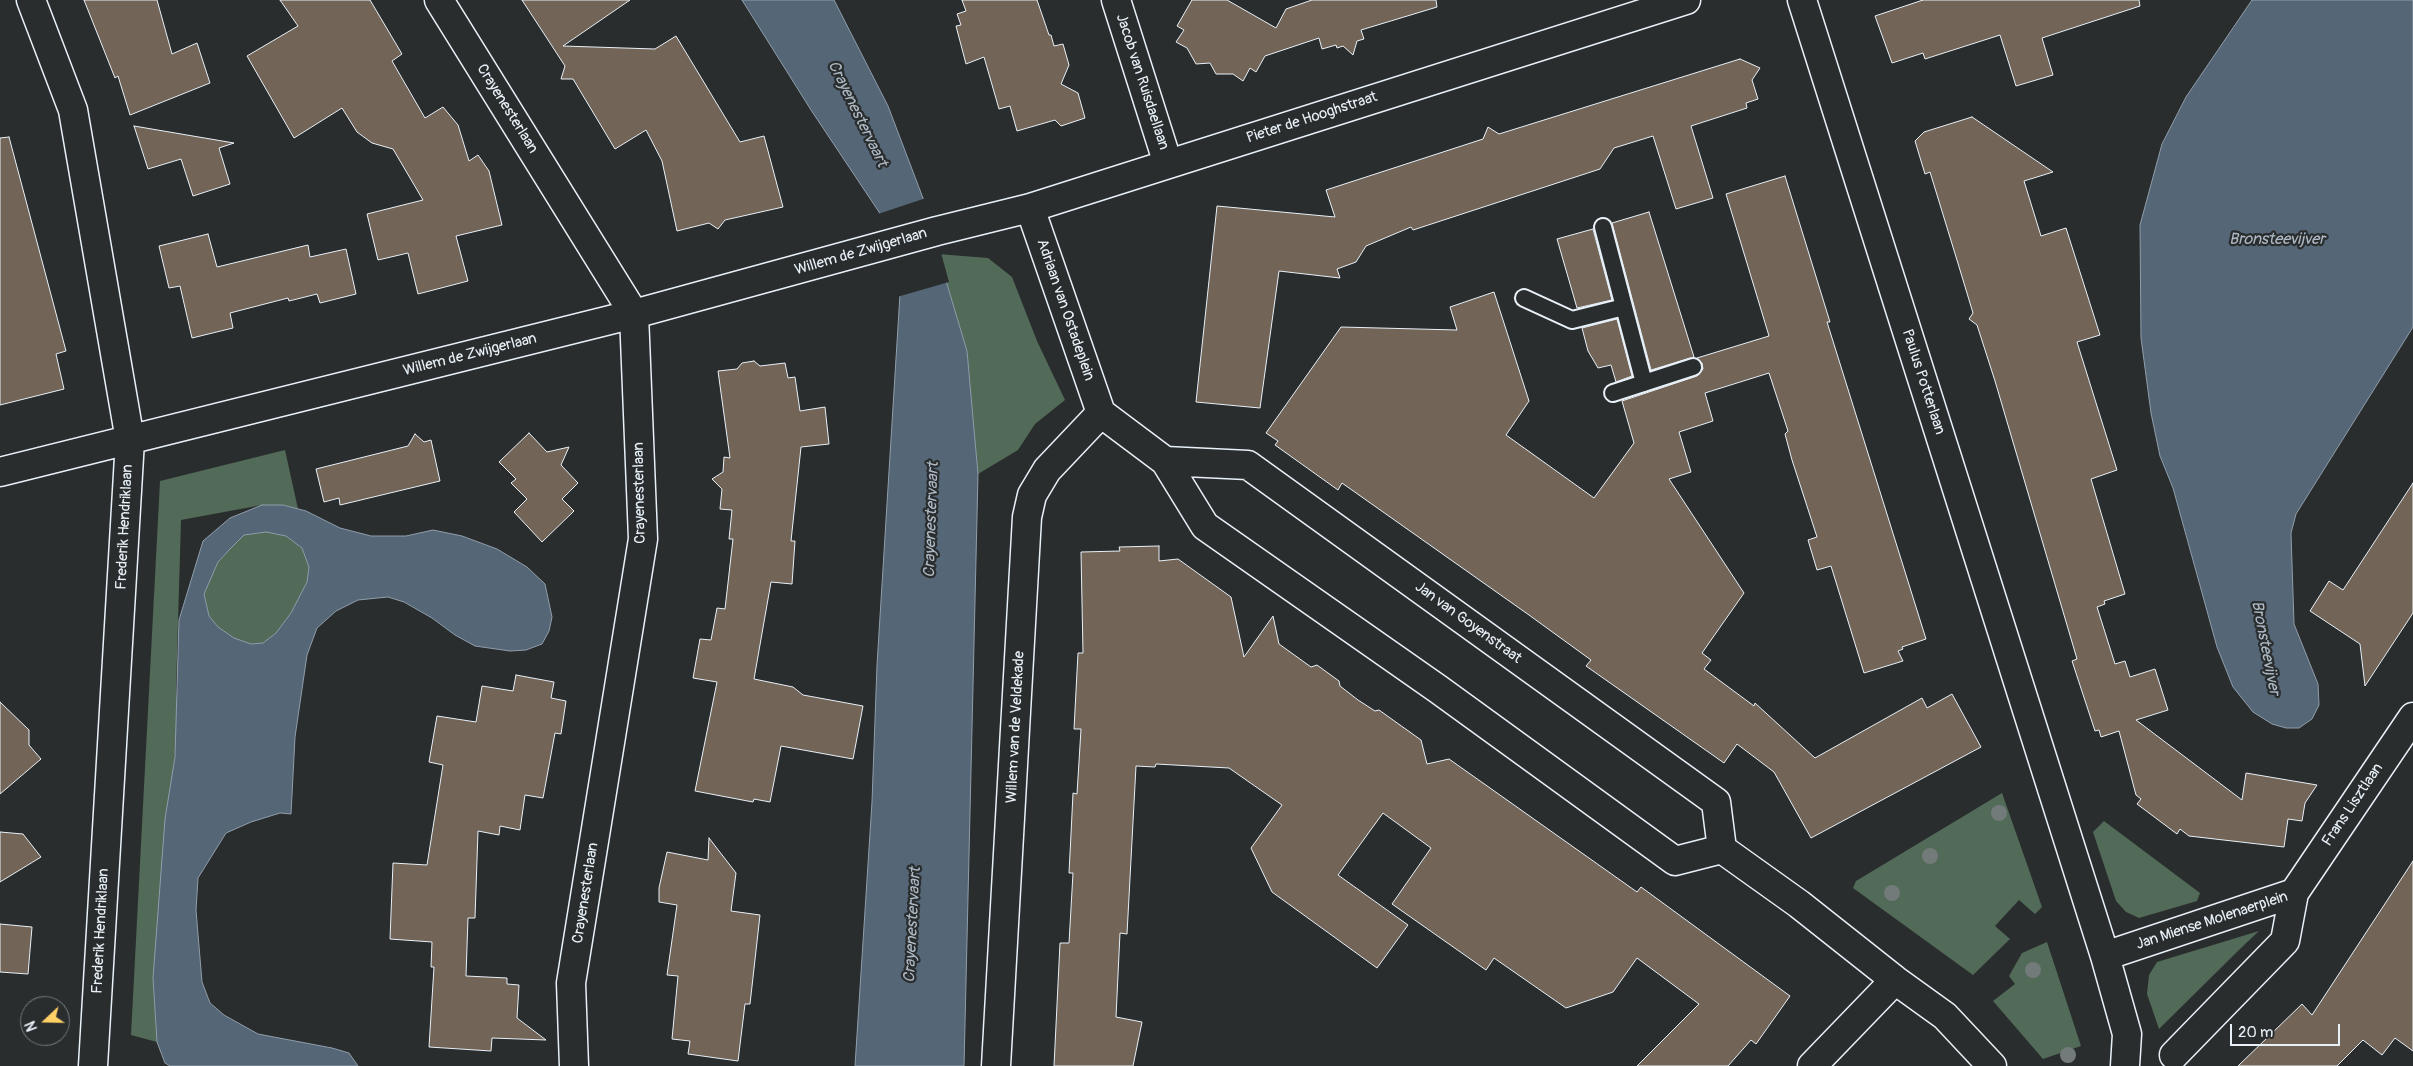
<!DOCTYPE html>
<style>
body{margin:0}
#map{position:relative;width:2413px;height:1066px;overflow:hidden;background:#2a2d2e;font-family:Pangolin,sans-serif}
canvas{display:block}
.north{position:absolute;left:20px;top:996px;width:50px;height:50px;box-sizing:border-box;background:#2a2d2e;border:1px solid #767b7f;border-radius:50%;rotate:249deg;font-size:14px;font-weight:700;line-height:20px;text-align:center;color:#e8f1f8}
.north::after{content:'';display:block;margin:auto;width:18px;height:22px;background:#ffd166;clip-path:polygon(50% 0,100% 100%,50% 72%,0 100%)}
.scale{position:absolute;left:2230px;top:1024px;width:110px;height:22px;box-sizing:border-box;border:2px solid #e8f1f8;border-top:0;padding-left:6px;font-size:15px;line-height:18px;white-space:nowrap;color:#e8f1f8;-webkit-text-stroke:4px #2a2d2e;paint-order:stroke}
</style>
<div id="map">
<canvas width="2413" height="1066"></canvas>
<div class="north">N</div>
<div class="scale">20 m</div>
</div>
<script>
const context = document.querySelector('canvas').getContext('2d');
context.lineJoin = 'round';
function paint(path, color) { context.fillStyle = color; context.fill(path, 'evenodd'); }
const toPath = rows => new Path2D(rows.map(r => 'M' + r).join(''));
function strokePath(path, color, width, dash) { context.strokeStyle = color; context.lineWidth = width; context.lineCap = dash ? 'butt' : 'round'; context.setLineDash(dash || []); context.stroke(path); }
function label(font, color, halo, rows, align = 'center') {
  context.font = font + ' Pangolin,sans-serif'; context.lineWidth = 4.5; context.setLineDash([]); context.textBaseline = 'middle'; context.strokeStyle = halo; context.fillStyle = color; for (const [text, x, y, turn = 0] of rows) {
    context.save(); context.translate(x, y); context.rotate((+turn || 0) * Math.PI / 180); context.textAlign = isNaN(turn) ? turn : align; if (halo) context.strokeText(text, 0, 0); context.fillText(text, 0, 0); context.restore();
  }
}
const green = toPath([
 [938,254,988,258,1012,277,1037,341,1065,400,1035,424,1018,450,978,474,967,351],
 [285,450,298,509,283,505,262,505,181,520,176,691,178,722,153,978,157,1042,131,1035,160,481],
 [266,532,286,536,302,548,309,567,307,582,291,613,276,633,263,643,251,644,234,638,218,627,209,616,204,594,218,562,230,549,244,535],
 [2002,793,2042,907,2035,914,2019,900,1995,926,2010,939,1973,975,1853,888,1856,881],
 [2104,821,2200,893,2197,901,2139,918,2126,912,2116,901,2093,832],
 [2259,931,2241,948,2159,1029,2147,994,2149,975,2157,962],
 [2047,942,2081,1046,2043,1059,1993,1001,2015,984,2009,976,2022,953]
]);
const water = toPath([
 [742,0,834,0,888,106,926,206,938,254,967,351,978,474,964,1066,855,1066,872,802,877,665,900,294,883,218,811,110,742,0],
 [2252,0,2413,0,2413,327,2296,514,2291,533,2294,624,2318,684,2319,705,2312,719,2299,728,2286,728,2272,724,2253,712,2233,687,2217,647,2173,488,2160,456,2151,413,2141,338,2140,225,2162,144,2186,97,2252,0],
 [262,505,283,505,306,511,340,528,371,536,406,536,433,530,462,536,497,549,527,567,545,584,552,617,549,631,542,644,526,650,510,651,475,646,455,635,432,618,404,602,388,597,358,600,336,611,317,628,307,655,295,737,291,814,280,813,251,822,226,833,198,878,196,910,202,982,210,1003,224,1015,258,1034,332,1048,349,1053,358,1066,170,1066,165,1063,157,1042,153,978,165,819,175,757,179,620,203,541,230,518,262,505],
 [266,532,286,536,302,548,309,567,307,582,291,613,276,633,263,643,251,644,234,638,218,627,209,616,204,594,218,562,230,549,244,535,266,532]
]);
const pier = toPath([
 [926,198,949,282,897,297,881,219,878,214]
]);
const building = toPath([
 [84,0,157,0,172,54,197,43,210,83,130,115,118,76,115,78,84,0],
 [280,0,370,0,402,54,392,61,425,118,443,107,458,125,469,161,478,155,489,171,502,225,456,236,468,281,418,294,408,253,378,260,367,214,423,200,393,149,372,143,357,132,342,108,294,138,247,56,298,26,280,0],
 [522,0,630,0,563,46,655,49,676,36,740,142,764,136,783,207,725,220,718,229,709,223,677,231,662,161,646,130,615,149,573,79,561,79,565,66,522,0],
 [962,0,1037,0,1049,35,1051,35,1054,46,1063,44,1069,65,1061,84,1078,93,1085,118,1061,126,1055,120,1017,131,1010,106,999,109,984,57,966,64,956,26,961,25,957,14,966,11,962,0],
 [1192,0,1227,0,1276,28,1286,9,1312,0,1436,0,1437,7,1361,30,1364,39,1357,41,1353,55,1343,46,1337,48,1336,45,1322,49,1319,38,1265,56,1256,72,1250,68,1243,81,1233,74,1216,74,1210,63,1196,64,1187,48,1176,42,1184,30,1177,26,1192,0],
 [1923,0,2139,0,2140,6,2042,38,2053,75,2016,86,2000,35,1925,59,1923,53,1892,63,1875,16,1923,0],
 [1740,59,1760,68,1752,80,1758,99,1746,103,1747,108,1691,126,1713,198,1676,209,1653,136,1614,148,1600,169,1413,230,1411,227,1366,246,1356,262,1337,269,1340,278,1279,271,1260,408,1196,402,1217,206,1335,217,1326,190,1483,139,1488,127,1499,134,1740,59],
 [1972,117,2053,172,2024,181,2041,236,2066,228,2100,335,2077,342,2117,470,2091,479,2125,594,2104,601,2105,604,2097,607,2115,664,2125,661,2130,677,2155,669,2168,710,2136,720,2242,800,2246,773,2317,785,2305,803,2302,821,2288,819,2284,847,2189,836,2180,829,2177,834,2137,804,2141,799,2136,795,2119,731,2101,737,2099,730,2095,731,2072,661,2077,659,1995,381,1977,325,1969,319,1973,313,1960,270,1930,172,1925,174,1915,141,1924,132,1972,117],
 [134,126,234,143,219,148,230,184,193,196,181,159,148,169,134,126],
 [9,137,66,351,56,354,64,389,0,405,0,138,9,137],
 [1785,176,1830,322,1827,322,1926,639,1902,647,1903,649,1898,651,1903,661,1864,673,1831,566,1817,570,1808,540,1817,537,1792,460,1785,434,1788,431,1769,373,1705,393,1713,421,1679,432,1691,472,1669,479,1744,593,1702,653,1711,660,1704,669,1754,706,1755,703,1815,758,1922,698,1927,708,1952,694,1981,747,1811,838,1774,772,1737,744,1724,763,1586,666,1591,660,1529,615,1342,483,1338,490,1275,445,1278,441,1266,433,1341,327,1457,330,1450,307,1494,292,1529,401,1506,435,1594,498,1634,443,1622,401,1697,376,1703,369,1702,363,1697,358,1769,336,1726,194,1785,176],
 [1649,212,1694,357,1651,370,1612,223,1649,212],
 [1593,229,1612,300,1577,308,1557,239,1593,229],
 [208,234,217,267,308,245,310,257,346,249,356,294,320,303,317,294,289,301,288,298,230,313,233,328,192,338,180,286,169,288,159,246,208,234],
 [1617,319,1632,376,1616,382,1611,365,1598,368,1588,351,1582,328,1617,319],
 [754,361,760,366,785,363,788,378,795,377,800,411,825,407,829,444,801,447,791,541,795,541,792,584,771,582,754,679,793,687,803,695,863,706,853,759,781,746,770,802,754,799,753,802,695,791,717,682,693,678,700,639,711,640,717,608,725,609,733,539,729,539,732,510,720,509,722,489,712,479,723,472,724,457,730,458,718,371,737,369,742,363,754,361],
 [529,433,547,452,569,447,561,465,578,483,562,499,574,511,542,542,514,512,527,499,511,483,516,479,499,462,529,433],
 [415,434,424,442,431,440,440,481,340,505,339,498,324,502,316,469,408,446,415,434],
 [2413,483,2413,613,2365,686,2360,644,2310,611,2329,581,2343,590,2413,483],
 [1159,546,1159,561,1178,559,1231,597,1244,657,1273,616,1279,644,1311,667,1317,665,1339,681,1340,686,1358,700,1375,711,1379,710,1421,740,1427,764,1449,759,1637,892,1641,887,1790,996,1756,1044,1751,1040,1728,1066,1637,1066,1699,1004,1637,958,1613,992,1566,1008,1494,958,1486,970,1392,904,1431,848,1383,813,1338,875,1408,925,1377,968,1272,892,1251,848,1282,805,1229,768,1156,764,1155,767,1136,766,1127,934,1120,933,1116,1017,1142,1022,1133,1066,1054,1066,1060,943,1069,943,1073,873,1069,873,1071,834,1073,793,1077,794,1081,729,1074,729,1078,653,1083,653,1081,552,1120,551,1119,547,1159,546],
 [516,675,554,682,551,698,566,701,561,734,555,733,543,798,525,795,520,830,500,826,499,835,478,831,475,918,468,918,466,976,507,978,507,984,519,985,517,1018,546,1040,492,1038,491,1051,429,1047,434,967,431,967,432,942,390,939,393,863,427,865,443,765,429,762,437,716,476,722,482,686,513,691,516,675],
 [0,702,29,730,29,745,41,759,0,794,0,702],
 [0,832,23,834,41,857,0,882,0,832],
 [709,838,736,873,731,911,760,915,750,1004,745,1004,738,1061,688,1054,690,1041,672,1039,678,976,667,975,677,905,659,902,659,888,667,852,708,860,709,838],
 [2413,861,2413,1051,2395,1038,2382,1055,2363,1040,2337,1066,2238,1066,2302,1004,2312,1015,2413,861],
 [0,924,32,927,28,974,0,972,0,924]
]);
const lane = toPath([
 [1603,227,1644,383],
 [1524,298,1572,320,1624,307],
 [1613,393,1693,367]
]);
const street = toPath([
 [31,0,73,110,130,440,93,1066],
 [439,0,634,314,643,539,571,983,574,1066],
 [1116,0,1168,164],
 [1802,0,2105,956,2294,893,2285,941,2174,1055],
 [1030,208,1101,413],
 [1101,413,1165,461,1205,526,1438,689,1675,861,1722,849],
 [1165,461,1248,465,1716,802,1722,849,1799,904,1895,980,1945,1016,1992,1066],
 [0,472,634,314,937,231,1030,208,1686,0],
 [2294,893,2413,717],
 [2105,956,2127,1034,2125,1066],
 [996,1066,1027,517,1032,495,1047,470,1101,413],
 [1812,1066,1895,980]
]);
const trees = [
 [1999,813],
 [1930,856],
 [1892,893],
 [2033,970],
 [2068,1055]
];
const streetNames = [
 ["Jacob van Ruisdaellaan",1142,82,72],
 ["Crayenesterlaan",507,109,58],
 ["Pieter de Hooghstraat",1312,118,-18],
 ["Willem de Zwijgerlaan",861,252,-16],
 ["Adriaan van Ostadeplein",1065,310,71],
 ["Willem de Zwijgerlaan",470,355,-14],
 ["Paulus Potterlaan",1923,382,72],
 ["Crayenesterlaan",640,493,-91],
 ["Frederik Hendriklaan",125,527,-87],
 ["Jan van Goyenstraat",1468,623,36],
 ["Willem van de Veldekade",1016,727,-87],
 ["Frans Lisztlaan",2353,805,-56],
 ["Crayenesterlaan",586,893,-81],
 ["Jan Miense Molenaerplein",2212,921,-18],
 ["Frederik Hendriklaan",101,931,-87]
];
const waterNames = [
 ["Crayenestervaart",857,114,64],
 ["Bronsteevijver",2277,240],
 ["Crayenestervaart",932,520,-88],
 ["Bronsteevijver",2265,648,79],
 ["Crayenestervaart",913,925,-87]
];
paint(green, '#526a58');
paint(water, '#567');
strokePath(water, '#909eab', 1);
paint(pier, '#2a2d2e');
paint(building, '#726558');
strokePath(building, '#e8f1f8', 1);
strokePath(lane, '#e8f1f8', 20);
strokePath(street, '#e8f1f8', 31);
strokePath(lane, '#2a2d2e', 16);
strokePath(street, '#2a2d2e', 28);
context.fillStyle = '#727b7a';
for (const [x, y] of trees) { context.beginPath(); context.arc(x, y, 8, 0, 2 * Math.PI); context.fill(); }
label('15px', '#e8f1f8', '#2a2d2e', streetNames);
label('italic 16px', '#adb9c4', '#2a2d2e', waterNames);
</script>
